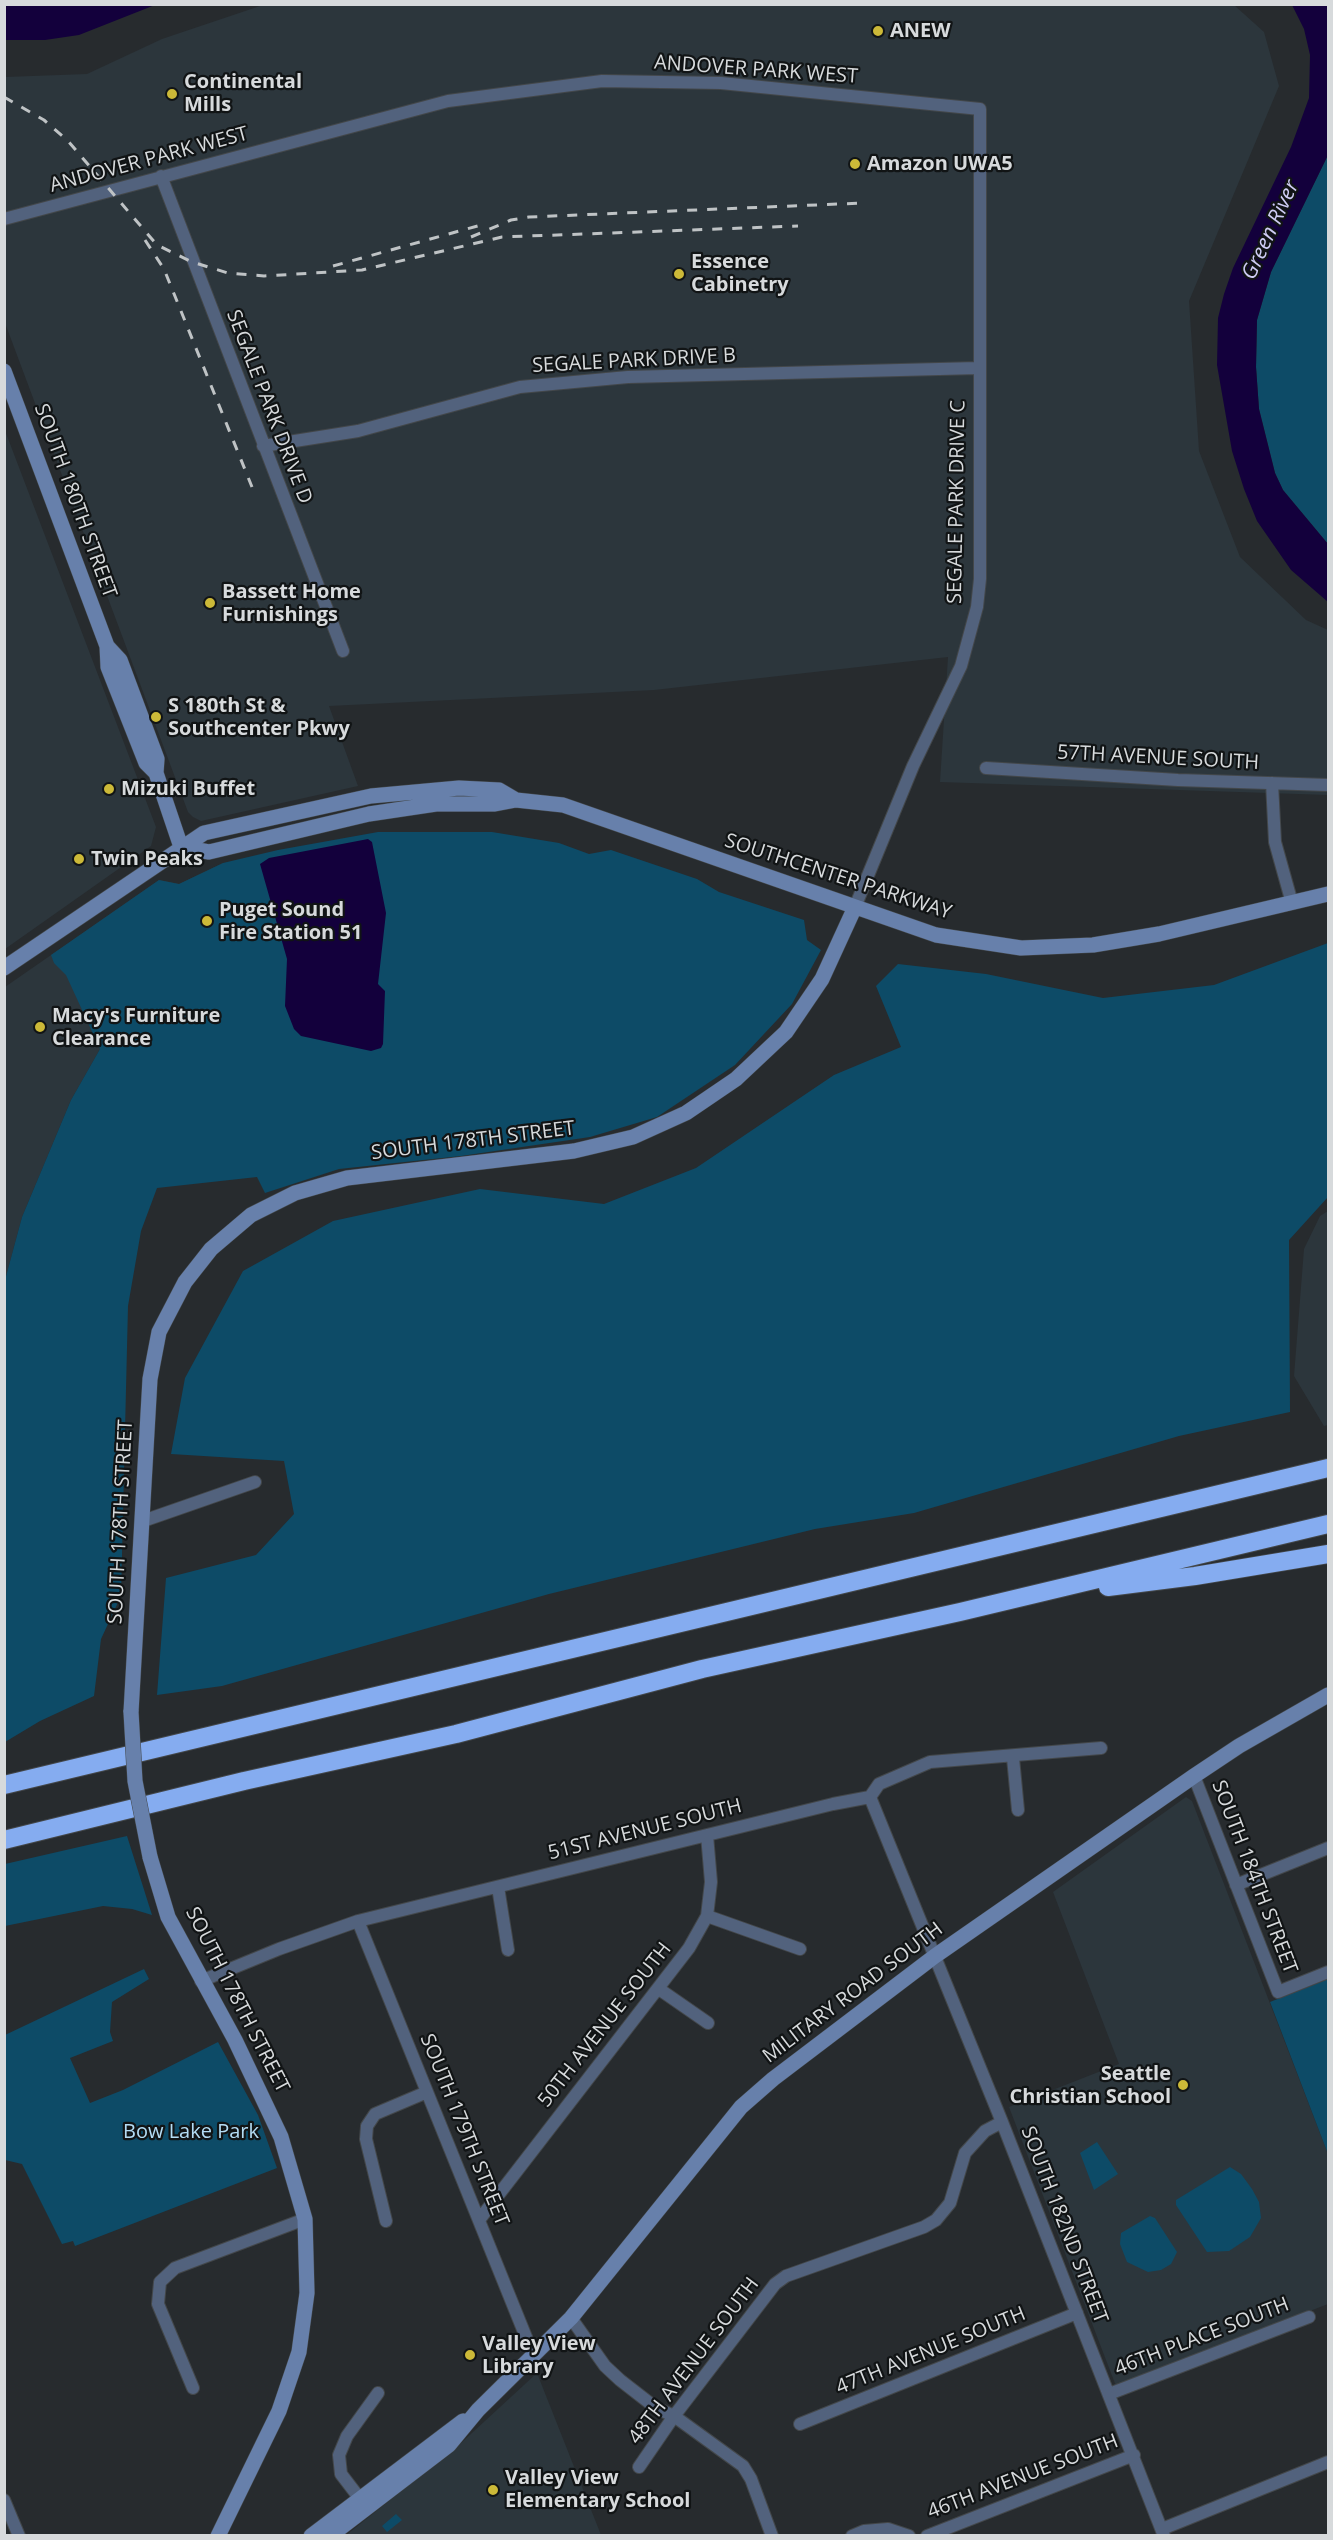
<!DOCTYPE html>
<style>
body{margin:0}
#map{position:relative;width:1333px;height:2540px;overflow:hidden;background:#272b2e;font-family:"Open Sans",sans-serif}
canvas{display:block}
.frame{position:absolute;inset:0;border:6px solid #d7dadc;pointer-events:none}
</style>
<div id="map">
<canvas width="1333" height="2540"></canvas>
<div class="frame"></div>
</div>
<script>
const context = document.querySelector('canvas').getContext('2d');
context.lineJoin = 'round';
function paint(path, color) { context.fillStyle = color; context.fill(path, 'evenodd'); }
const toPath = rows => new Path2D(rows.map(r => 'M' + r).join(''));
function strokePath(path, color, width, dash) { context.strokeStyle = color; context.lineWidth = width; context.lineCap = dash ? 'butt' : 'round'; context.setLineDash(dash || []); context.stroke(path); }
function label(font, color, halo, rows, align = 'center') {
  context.font = font + ' "Open Sans",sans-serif'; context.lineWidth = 4.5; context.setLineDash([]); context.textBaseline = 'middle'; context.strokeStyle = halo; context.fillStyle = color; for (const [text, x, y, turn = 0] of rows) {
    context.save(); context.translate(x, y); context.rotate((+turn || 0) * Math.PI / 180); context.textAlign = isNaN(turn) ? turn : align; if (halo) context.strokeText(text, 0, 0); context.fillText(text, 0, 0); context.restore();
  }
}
const built = toPath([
 [263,5,1234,5,1264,32,1279,86,1189,301,1199,451,1240,557,1306,620,1328,630,1328,795,940,782,948,657,654,690,329,706,358,786,201,821,193,817,188,812,5,323,5,77,87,74,162,39],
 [4,428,156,827,151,846,5,949],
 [223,863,100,1049,71,1100,22,1217,5,1280,5,987,159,880,179,884],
 [1328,1211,1328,1425,1324,1426,1294,1376,1304,1249,1320,1216],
 [1186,1797,1192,1801,1328,2154,1328,2304,1116,2386,1009,2107,1119,2064,1053,1892],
 [537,2373,601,2535,345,2536,460,2444]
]);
const green = toPath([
 [1328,155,1328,544,1283,490,1275,473,1259,409,1256,367,1257,320,1271,272],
 [378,832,492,832,559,843,589,854,611,850,697,879,719,892,804,920,807,940,821,950,792,1004,735,1065,657,1117,590,1137,461,1156,339,1169,265,1193,257,1177,157,1188,141,1231,128,1306,121,1596,101,1639,94,1696,40,1721,5,1742,5,1280,22,1217,71,1100,100,1049,66,975,54,963,51,955,159,880,179,884,223,863,278,850],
 [1328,943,1328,1197,1289,1240,1290,1412,1179,1436,914,1513,815,1529,549,1594,222,1686,157,1695,166,1578,256,1555,294,1514,284,1461,171,1454,185,1378,243,1271,333,1221,480,1189,604,1204,696,1168,834,1075,901,1047,876,986,898,964,986,974,1103,998,1214,985],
 [127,1836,152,1915,132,1909,103,1906,5,1926,5,1864],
 [144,1969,149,1979,112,2002,110,2032,113,2041,70,2058,90,2103,123,2090,218,2042,258,2115,277,2168,75,2246,73,2241,62,2244,22,2164,5,2160,5,2035],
 [1328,1979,1328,2154,1270,2002],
 [1097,2142,1118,2174,1094,2190,1080,2153],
 [1230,2167,1241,2174,1252,2189,1259,2202,1261,2218,1250,2237,1229,2251,1207,2252,1176,2205,1176,2200],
 [1150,2216,1155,2218,1177,2252,1171,2264,1161,2270,1148,2272,1127,2262,1120,2244,1121,2233],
 [396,2514,402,2520,387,2532,382,2526]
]);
const water = toPath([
 [4,5,5,4,155,5,79,35,45,40,5,40],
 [1292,5,1328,5,1328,155,1271,272,1257,320,1256,367,1259,409,1275,473,1283,490,1328,544,1328,602,1291,570,1257,521,1244,489,1232,451,1217,365,1218,318,1224,294,1233,268,1291,147,1309,98,1310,55,1304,29],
 [368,839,372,842,386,913,378,984,385,991,383,1044,381,1048,371,1051,301,1036,294,1029,285,1006,287,959,260,864,269,858]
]);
const street = toPath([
 [161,176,343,651],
 [4,219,448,101,602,81,721,83,980,109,980,579,977,607,961,666,913,766,855,907],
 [263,446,358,431,520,387,628,377,978,368],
 [986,768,1178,780,1328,785],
 [1272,783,1275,842,1292,903],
 [143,1521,255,1482],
 [1013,1758,1018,1810],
 [1194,1776,1278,1992,1328,1972],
 [870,1797,1002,2122,1164,2536],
 [1236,1885,1328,1848],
 [498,1887,508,1950],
 [707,1916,800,1949],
 [358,1921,528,2342,536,2352],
 [201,1981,279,1949,358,1921,833,1804,870,1797,879,1784,930,1762,1101,1748],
 [659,1989,708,2023],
 [479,2220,689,1948,707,1916,711,1882,707,1835],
 [386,2221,366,2139,367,2126,375,2114,427,2092],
 [571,2318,605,2366,620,2380,656,2408,674,2416,743,2466,751,2479,772,2536],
 [193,2388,158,2304,160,2282,175,2268,305,2219],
 [1109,2394,1309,2317],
 [800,2424,1077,2313],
 [639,2467,674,2416,775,2284,786,2276,924,2227,936,2220,950,2203,965,2153,985,2131,1002,2122],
 [4,2500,19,2536],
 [364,2504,341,2474,339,2455,347,2436,378,2393],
 [1162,2529,1328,2462],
 [852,2536,864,2531,888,2529,909,2536],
 [927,2536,1134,2455]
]);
const secondary = toPath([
 [4,371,107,646,108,667,146,763,156,773,181,847],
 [107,646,120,660,157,759,156,773],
 [181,847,209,852,369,814,436,804,495,804,516,800,563,805,936,935,1021,948,1093,945,1159,934,1328,894],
 [4,968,204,833,371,796,459,788,499,790,516,800],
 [131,1712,150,1379,159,1332,185,1282,211,1249,251,1215,295,1193,347,1178,574,1151,633,1137,686,1113,736,1079,786,1032,822,979,855,907],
 [150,1857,168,1917,235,2040,281,2137,305,2219,307,2293,299,2352,279,2411,218,2536],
 [311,2536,463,2421],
 [330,2536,449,2445,478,2410,571,2318,741,2107,773,2079,935,1956,1194,1776,1239,1746,1328,1695]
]);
const highway = toPath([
 [1108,1587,1195,1576,1328,1554],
 [4,1785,1328,1468],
 [4,1840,244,1781,456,1734,702,1669,960,1612,1328,1524]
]);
const rail = toPath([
 [4,97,44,120,68,141,157,245,192,262,228,273,264,276,362,270,502,237,798,226],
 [471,237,511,220,529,217,862,203],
 [145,240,164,269,252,487],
 [333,266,481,225]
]);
const secondaryBridge = toPath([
 [131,1712,135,1781,150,1857]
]);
const markers = [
 [878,31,6,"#ccb938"],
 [172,94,6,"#ccb938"],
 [855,164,6,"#ccb938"],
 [679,274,6,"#ccb938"],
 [210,603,6,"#ccb938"],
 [156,717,6,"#ccb938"],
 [109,789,6,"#ccb938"],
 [79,859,6,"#ccb938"],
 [207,921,6,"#ccb938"],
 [40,1027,6,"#ccb938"],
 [1183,2085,6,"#ccb938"],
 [470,2355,6,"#ccb938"],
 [493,2490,6,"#ccb938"]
];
const poiNames = [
 ["ANEW",890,31],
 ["Continental",184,82],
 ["Mills",184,105],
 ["Amazon UWA5",867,164],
 ["Essence",691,262],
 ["Cabinetry",691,285],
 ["Bassett Home",222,592],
 ["Furnishings",222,615],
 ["S 180th St &",168,706],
 ["Southcenter Pkwy",168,729],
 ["Mizuki Buffet",121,789],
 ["Twin Peaks",91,859],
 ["Puget Sound",219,910],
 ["Fire Station 51",219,933],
 ["Macy's Furniture",52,1016],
 ["Clearance",52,1039],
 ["Seattle",1171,2074,"right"],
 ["Christian School",1171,2097,"right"],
 ["Valley View",482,2344],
 ["Library",482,2367],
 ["Valley View",505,2478],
 ["Elementary School",505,2501]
];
const streetNames = [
 ["ANDOVER PARK WEST",756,70,4],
 ["ANDOVER PARK WEST",149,160,-15],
 ["SEGALE PARK DRIVE B",634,361,-3],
 ["SEGALE PARK DRIVE D",269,407,69],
 ["SOUTH 180TH STREET",75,501,70],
 ["SEGALE PARK DRIVE C",957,502,-89],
 ["57TH AVENUE SOUTH",1158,758,3],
 ["SOUTHCENTER PARKWAY",838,877,18],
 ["SOUTH 178TH STREET",473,1141,-7],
 ["SOUTH 178TH STREET",121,1522,-87],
 ["51ST AVENUE SOUTH",645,1830,-14],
 ["SOUTH 184TH STREET",1254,1877,69],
 ["MILITARY ROAD SOUTH",853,1993,-37],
 ["SOUTH 178TH STREET",237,2000,63],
 ["50TH AVENUE SOUTH",605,2025,-52],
 ["SOUTH 179TH STREET",464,2130,68],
 ["SOUTH 182ND STREET",1064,2225,69],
 ["46TH PLACE SOUTH",1202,2337,-21],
 ["47TH AVENUE SOUTH",931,2351,-22],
 ["48TH AVENUE SOUTH",694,2361,-53],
 ["46TH AVENUE SOUTH",1023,2477,-21]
];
const parkNames = [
 ["Bow Lake Park",191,2132]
];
const waterNames = [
 ["Green River",1271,230,-65]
];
paint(built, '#2c363c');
paint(green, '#0d4b67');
paint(water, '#13003c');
strokePath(street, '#43474a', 14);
strokePath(secondary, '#43474a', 16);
strokePath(highway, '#43474a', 20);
strokePath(street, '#52627d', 12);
strokePath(secondary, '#6780ab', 15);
strokePath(highway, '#85acf0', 18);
strokePath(rail, '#bfc3c5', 3, [10, 10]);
strokePath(secondaryBridge, '#43474a', 16, []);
strokePath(secondaryBridge, '#6780ab', 15);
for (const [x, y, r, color] of markers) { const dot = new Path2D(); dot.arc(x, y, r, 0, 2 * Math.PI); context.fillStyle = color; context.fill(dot); strokePath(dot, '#111415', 2); }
label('bold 20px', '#d7dadc', '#111415', poiNames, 'left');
label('20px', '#d7dadc', '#111415', streetNames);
label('20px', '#b3dcf4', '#111415', parkNames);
label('italic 21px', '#ceccf4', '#111415', waterNames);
</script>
